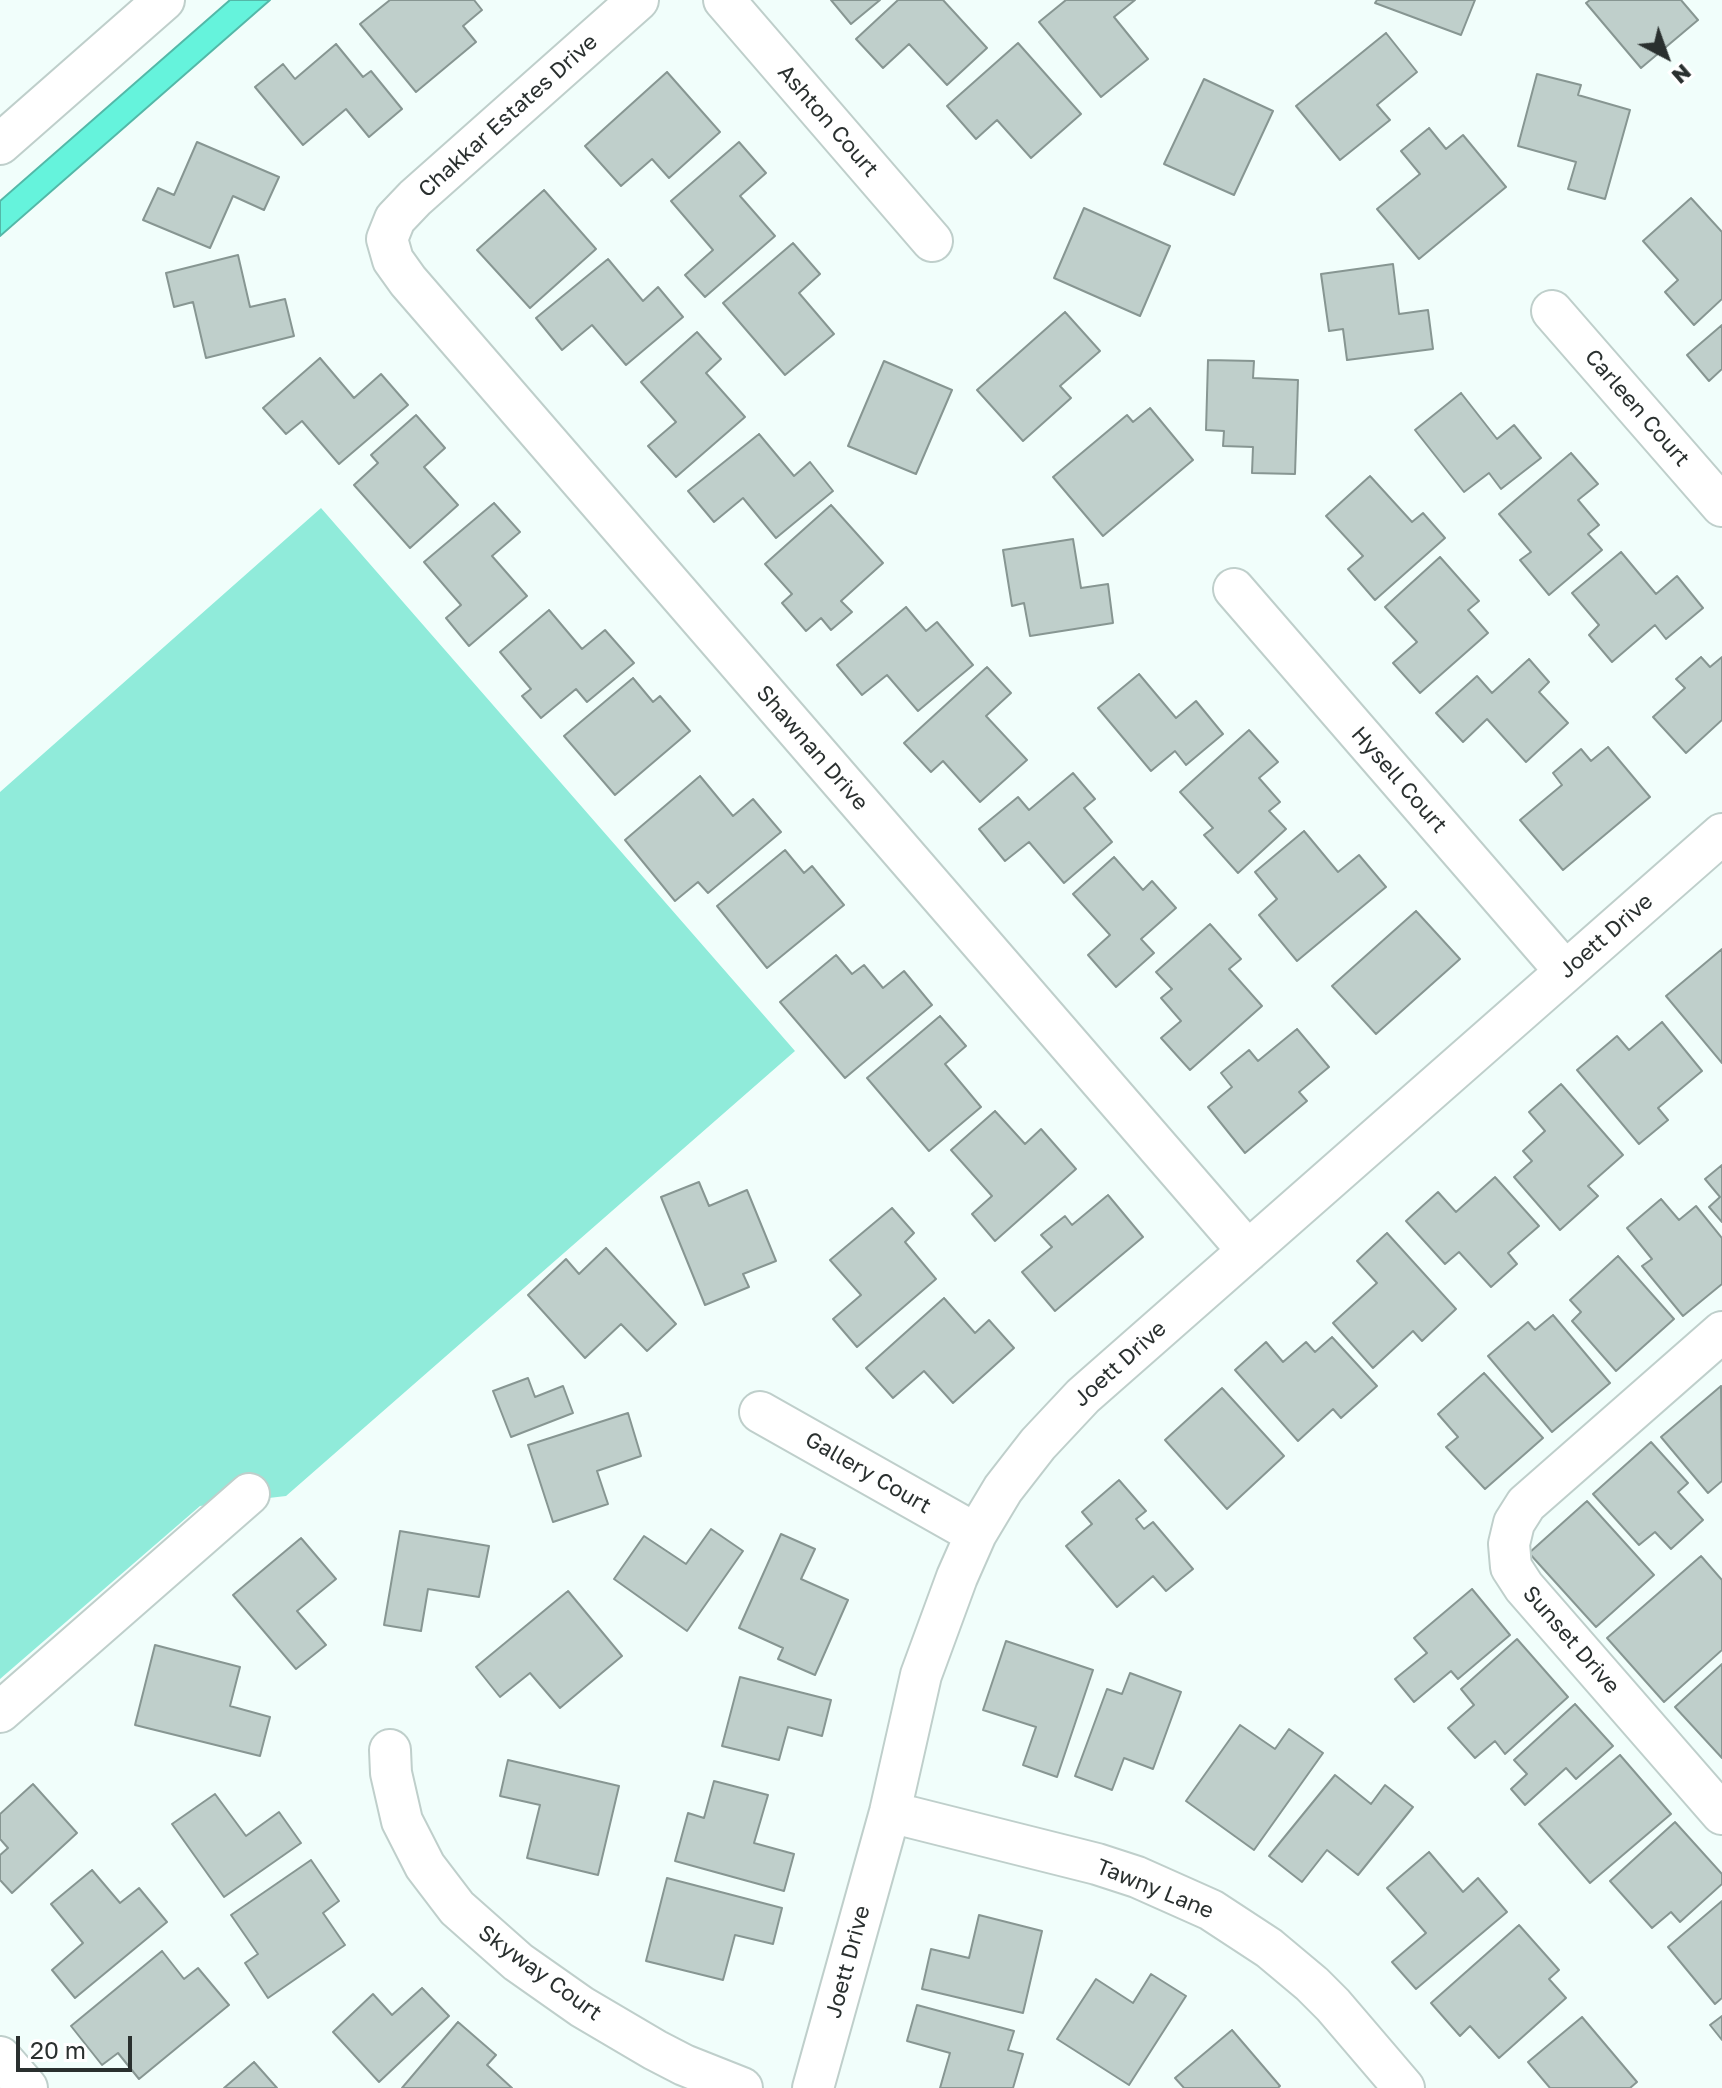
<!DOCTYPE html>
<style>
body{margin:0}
#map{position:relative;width:1722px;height:2088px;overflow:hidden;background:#f1fefb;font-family:"Golos Text",sans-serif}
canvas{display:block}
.north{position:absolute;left:1626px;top:16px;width:80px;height:80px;-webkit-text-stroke:6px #fff;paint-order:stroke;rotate:139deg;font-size:22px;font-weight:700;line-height:32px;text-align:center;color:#2a302f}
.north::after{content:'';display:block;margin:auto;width:28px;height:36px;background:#2a302f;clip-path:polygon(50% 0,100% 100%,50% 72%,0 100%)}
.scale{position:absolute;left:16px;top:2036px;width:116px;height:36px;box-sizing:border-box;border:4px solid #2a302f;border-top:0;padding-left:10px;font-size:24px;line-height:28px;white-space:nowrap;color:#2a302f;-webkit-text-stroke:6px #fff;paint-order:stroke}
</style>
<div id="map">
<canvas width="1722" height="2088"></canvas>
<div class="north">N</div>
<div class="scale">20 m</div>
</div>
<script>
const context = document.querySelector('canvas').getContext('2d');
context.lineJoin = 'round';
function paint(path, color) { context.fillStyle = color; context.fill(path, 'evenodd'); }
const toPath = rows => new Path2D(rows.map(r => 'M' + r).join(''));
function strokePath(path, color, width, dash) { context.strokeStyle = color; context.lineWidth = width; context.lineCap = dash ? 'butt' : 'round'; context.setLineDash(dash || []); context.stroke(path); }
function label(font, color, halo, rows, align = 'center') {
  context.font = font + ' "Golos Text",sans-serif'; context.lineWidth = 6; context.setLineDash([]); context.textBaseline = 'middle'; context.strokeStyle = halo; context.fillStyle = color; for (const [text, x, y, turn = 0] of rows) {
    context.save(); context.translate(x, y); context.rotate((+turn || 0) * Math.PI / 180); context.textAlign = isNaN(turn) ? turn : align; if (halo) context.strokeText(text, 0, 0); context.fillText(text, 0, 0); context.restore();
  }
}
const green = toPath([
 [321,508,795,1051,286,1496,200,1506,0,1679,0,792]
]);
const water = toPath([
 [230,0,270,0,0,236,0,201,230,0]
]);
const building = toPath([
 [390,0,474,0,482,10,463,26,476,42,416,92,360,24,390,0],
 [831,0,880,0,851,24,831,0],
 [898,0,943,0,987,48,947,85,909,44,883,68,856,39,898,0],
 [1066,0,1135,0,1114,17,1148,59,1101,97,1039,22,1066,0],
 [1377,0,1475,0,1461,35,1375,3,1377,0],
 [1590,0,1681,0,1698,20,1641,68,1586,3,1590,0],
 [1386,33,1417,72,1377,105,1390,120,1340,160,1296,106,1386,33],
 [1018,43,1081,114,1031,158,997,120,976,139,947,106,1018,43],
 [336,44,363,77,371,71,402,109,369,137,346,109,303,145,255,87,283,64,295,79,336,44],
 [667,72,720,132,669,178,652,159,621,186,585,146,667,72],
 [1537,74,1581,85,1578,95,1630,110,1605,199,1568,189,1576,162,1518,146,1537,74],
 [1204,79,1273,111,1234,195,1164,164,1204,79],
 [1429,128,1446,149,1463,135,1506,187,1419,259,1377,209,1420,174,1401,151,1429,128],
 [197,142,279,177,264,210,233,196,210,248,143,220,158,188,174,195,197,142],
 [739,142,766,173,740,196,775,236,705,297,685,275,713,250,671,201,739,142],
 [544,190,596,249,530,308,477,250,544,190],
 [1691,198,1722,232,1722,299,1694,325,1665,292,1678,280,1643,241,1691,198],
 [1084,208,1170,246,1140,316,1054,278,1084,208],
 [793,243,820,274,799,293,834,334,785,375,723,303,793,243],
 [238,255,250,307,285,299,294,336,206,358,193,302,174,307,166,273,238,255],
 [608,259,643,301,658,287,683,317,626,365,592,325,562,350,536,318,608,259],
 [1393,264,1399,314,1428,310,1433,349,1347,360,1343,329,1329,331,1321,274,1393,264],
 [1065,312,1100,351,1060,386,1071,398,1023,441,977,390,1065,312],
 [1722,325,1722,369,1709,381,1687,355,1722,325],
 [697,332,721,359,706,373,745,417,676,477,648,446,676,422,641,382,697,332],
 [320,358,354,398,381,374,408,405,339,464,302,421,286,434,263,408,320,358],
 [1208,360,1254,361,1253,378,1298,380,1295,474,1252,473,1253,447,1223,446,1224,431,1206,430,1208,360],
 [884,361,952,390,916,474,848,446,884,361],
 [1461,393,1497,439,1514,425,1541,458,1501,489,1489,473,1464,492,1415,430,1461,393],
 [1150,408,1193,460,1103,536,1053,477,1127,415,1133,422,1150,408],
 [416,415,445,448,424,467,458,505,410,548,354,485,378,463,371,455,416,415],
 [759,434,794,476,810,462,833,491,776,538,743,498,714,522,688,491,759,434],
 [1571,453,1598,484,1578,500,1599,525,1588,534,1602,550,1549,595,1520,560,1531,552,1499,514,1571,453],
 [1370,476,1412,522,1423,513,1445,538,1375,600,1348,569,1363,556,1326,516,1370,476],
 [494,503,520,532,492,556,527,596,469,646,446,618,461,605,424,562,494,503],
 [831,505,883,563,841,601,852,612,831,630,821,618,806,631,782,603,792,594,765,564,831,505],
 [1073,539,1081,588,1108,584,1113,623,1030,636,1024,603,1012,606,1003,550,1073,539],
 [1621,552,1656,594,1677,576,1703,608,1666,639,1655,625,1612,662,1589,635,1599,625,1572,593,1621,552],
 [1440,557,1479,601,1468,610,1488,633,1420,693,1393,663,1417,642,1385,607,1440,557],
 [906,607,926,631,937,622,973,665,918,711,887,675,862,695,837,665,906,607],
 [549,610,582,649,605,630,634,663,587,702,576,689,541,718,522,696,531,689,500,652,549,610],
 [1701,657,1710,667,1722,657,1722,720,1686,753,1653,717,1685,688,1676,679,1701,657],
 [1529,659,1549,682,1539,692,1568,723,1526,762,1487,719,1463,742,1436,713,1477,676,1492,693,1529,659],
 [987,667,1011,693,986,716,1027,760,980,802,943,761,931,772,904,743,987,667],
 [1139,674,1176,718,1196,701,1223,734,1186,765,1175,751,1151,771,1098,708,1139,674],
 [633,678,653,702,660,696,690,731,615,795,564,736,633,678],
 [1249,730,1278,762,1259,778,1280,802,1269,811,1286,829,1238,873,1204,835,1213,828,1180,792,1249,730],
 [1608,747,1650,797,1563,870,1520,820,1562,785,1553,773,1581,749,1591,761,1608,747],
 [1073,773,1095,799,1084,808,1112,842,1064,883,1029,842,1005,861,979,829,1018,797,1029,810,1073,773],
 [700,776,733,816,753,799,781,832,708,893,698,882,675,901,625,840,700,776],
 [1304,831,1338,872,1359,855,1386,887,1297,961,1259,915,1277,899,1255,872,1304,831],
 [785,850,804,873,812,866,844,905,767,968,717,906,785,850],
 [1114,857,1143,890,1152,881,1176,908,1141,939,1154,953,1116,987,1088,955,1110,935,1073,894,1114,857],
 [1416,911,1460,959,1376,1034,1332,986,1416,911],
 [1210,924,1241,959,1229,969,1262,1006,1190,1070,1161,1038,1181,1021,1161,998,1172,989,1156,972,1210,924],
 [1722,949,1722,1063,1666,996,1722,949],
 [836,955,852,974,864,965,883,988,904,971,932,1005,845,1078,780,1002,836,955],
 [940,1016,966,1046,945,1064,981,1107,929,1151,867,1078,940,1016],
 [1662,1022,1702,1071,1658,1108,1668,1120,1639,1144,1577,1070,1617,1036,1629,1050,1662,1022],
 [1297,1029,1329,1067,1299,1092,1307,1101,1245,1153,1208,1107,1232,1087,1221,1073,1249,1050,1258,1061,1297,1029],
 [1561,1084,1623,1155,1588,1186,1598,1196,1560,1230,1514,1177,1532,1161,1523,1151,1545,1131,1529,1112,1561,1084],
 [995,1111,1025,1144,1041,1129,1076,1169,995,1241,972,1214,992,1196,951,1150,995,1111],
 [1722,1165,1722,1222,1709,1207,1720,1197,1705,1179,1722,1165],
 [1495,1177,1539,1226,1508,1253,1517,1264,1491,1287,1459,1252,1445,1264,1406,1221,1438,1192,1456,1212,1495,1177],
 [699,1182,709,1206,747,1190,776,1261,743,1274,749,1287,705,1305,661,1197,699,1182],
 [1108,1195,1143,1237,1055,1311,1022,1272,1052,1247,1041,1235,1065,1216,1072,1225,1108,1195],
 [1661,1199,1679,1220,1696,1206,1722,1238,1722,1284,1683,1316,1642,1266,1652,1259,1627,1228,1661,1199],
 [892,1208,914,1233,905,1242,936,1279,857,1347,833,1319,861,1295,830,1260,892,1208],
 [1387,1233,1456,1309,1422,1341,1413,1331,1373,1368,1333,1323,1377,1283,1357,1261,1387,1233],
 [606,1248,676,1324,647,1351,621,1324,585,1358,528,1295,566,1259,579,1274,606,1248],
 [1618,1256,1674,1319,1616,1371,1572,1321,1581,1312,1570,1300,1618,1256],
 [944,1298,975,1333,989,1320,1014,1348,953,1403,924,1371,893,1398,866,1368,944,1298],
 [1553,1315,1610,1383,1552,1432,1488,1356,1528,1322,1535,1330,1553,1315],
 [1332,1337,1377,1386,1341,1418,1333,1409,1298,1441,1235,1370,1266,1342,1283,1362,1306,1342,1315,1352,1332,1337],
 [1484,1373,1543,1438,1485,1489,1446,1447,1458,1437,1438,1414,1484,1373],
 [528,1378,535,1397,563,1386,573,1413,511,1437,493,1391,528,1378],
 [1721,1386,1722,1481,1708,1493,1661,1437,1721,1386],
 [1222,1388,1284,1456,1227,1509,1165,1440,1222,1388],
 [628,1413,641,1456,597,1471,608,1504,553,1522,528,1445,628,1413],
 [1651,1442,1688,1483,1678,1492,1703,1520,1671,1549,1655,1532,1639,1545,1593,1494,1651,1442],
 [1119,1480,1146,1511,1136,1519,1144,1529,1153,1522,1193,1569,1166,1591,1153,1576,1117,1607,1066,1546,1092,1524,1082,1512,1119,1480],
 [1587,1501,1654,1575,1596,1627,1529,1553,1587,1501],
 [711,1529,743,1551,687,1631,614,1579,644,1536,686,1564,711,1529],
 [400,1531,489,1546,479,1597,428,1589,421,1631,384,1625,400,1531],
 [781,1534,815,1549,801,1579,848,1600,815,1675,778,1659,783,1648,739,1628,781,1534],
 [301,1538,336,1579,297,1611,326,1645,296,1669,233,1595,301,1538],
 [1701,1556,1722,1580,1722,1650,1664,1702,1607,1638,1701,1556],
 [1472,1589,1510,1635,1458,1679,1451,1671,1414,1702,1395,1679,1427,1653,1414,1638,1472,1589],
 [568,1591,622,1656,560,1708,530,1673,500,1697,476,1667,568,1591],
 [1517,1639,1568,1697,1505,1754,1495,1741,1475,1758,1448,1728,1474,1705,1461,1689,1517,1639],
 [1006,1641,1093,1670,1057,1777,1023,1765,1036,1727,983,1710,1006,1641],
 [155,1645,240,1667,230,1706,270,1717,260,1756,135,1725,155,1645],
 [1722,1664,1722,1758,1675,1707,1722,1664],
 [1130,1673,1181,1692,1153,1769,1124,1758,1112,1790,1075,1776,1107,1689,1122,1694,1130,1673],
 [740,1677,831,1700,822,1736,788,1727,779,1760,722,1746,740,1677],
 [1575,1704,1613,1746,1576,1779,1566,1768,1525,1805,1511,1789,1527,1774,1514,1760,1575,1704],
 [1240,1725,1275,1749,1289,1729,1323,1753,1254,1850,1186,1801,1240,1725],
 [1620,1755,1671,1814,1590,1883,1539,1824,1620,1755],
 [508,1760,619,1786,598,1875,527,1858,540,1805,500,1796,508,1760],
 [1335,1775,1371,1804,1385,1785,1413,1807,1358,1875,1327,1850,1302,1882,1269,1856,1335,1775],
 [714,1781,768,1795,754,1843,794,1854,784,1891,675,1861,688,1813,704,1818,714,1781],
 [33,1784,77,1833,12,1893,0,1880,0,1855,8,1848,0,1839,0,1814,33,1784],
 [215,1794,246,1836,279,1812,301,1843,224,1897,172,1824,215,1794],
 [1675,1822,1722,1874,1722,1884,1680,1922,1671,1912,1652,1928,1610,1881,1675,1822],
 [1429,1852,1463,1892,1478,1878,1507,1912,1416,1989,1392,1962,1426,1933,1387,1888,1429,1852],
 [311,1860,339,1901,323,1913,345,1945,268,1998,245,1963,258,1954,231,1915,311,1860],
 [92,1870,120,1903,139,1888,167,1922,75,1998,52,1970,83,1943,51,1904,92,1870],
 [667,1878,782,1908,773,1944,735,1935,723,1980,646,1961,667,1878],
 [1722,1901,1722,1998,1715,2004,1668,1947,1722,1901],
 [979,1915,1042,1931,1023,2013,922,1989,931,1949,969,1958,979,1915],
 [1519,1925,1559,1970,1549,1979,1566,1998,1499,2058,1470,2026,1460,2036,1431,2003,1519,1925],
 [162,1951,184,1979,198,1968,229,2005,139,2079,118,2053,102,2065,71,2026,162,1951],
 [1151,1974,1186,1996,1129,2085,1057,2039,1096,1979,1133,2003,1151,1974],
 [422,1988,449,2016,379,2082,333,2032,373,1994,392,2015,422,1988],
 [917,2005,1014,2031,1008,2050,1023,2054,1013,2088,940,2088,950,2053,907,2041,917,2005],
 [1722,2016,1722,2040,1710,2025,1722,2016],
 [1582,2017,1637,2082,1630,2088,1550,2088,1528,2062,1582,2017],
 [458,2022,496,2055,487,2065,512,2088,402,2088,458,2022],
 [1232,2030,1280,2086,1278,2088,1184,2088,1175,2078,1232,2030],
 [254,2062,277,2088,224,2088,254,2062]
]);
const minor = toPath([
 [638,0,415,198,395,219,387,239,393,260,408,281,1248,1251],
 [724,0,932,241],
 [0,144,164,0],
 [1552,311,1722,506],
 [1234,589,1565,971],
 [1722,1332,1526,1504,1514,1523,1509,1544,1511,1567,1524,1587,1722,1814],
 [760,1412,976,1534],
 [0,1712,249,1494],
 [390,1750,391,1773,402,1821,425,1866,457,1908,518,1962,582,2007,655,2050,684,2065,742,2088],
 [890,1812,1097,1864,1137,1877,1211,1910,1269,1948,1312,1984,1333,2005,1404,2088],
 [0,2057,27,2088],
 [813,2088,890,1812,921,1675,957,1577,976,1534,1003,1489,1038,1444,1083,1396,1722,834]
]);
const streetNames = [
 ["Chakkar Estates Drive",508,116,-42],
 ["Ashton Court",828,121,49],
 ["Carleen Court",1637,408,49],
 ["Shawnan Drive",812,748,49],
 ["Hysell Court",1399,780,49],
 ["Joett Drive",1606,936,-41],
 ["Joett Drive",1120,1364,-42],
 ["Gallery Court",868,1473,30],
 ["Sunset Drive",1571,1640,49],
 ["Tawny Lane",1155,1889,22],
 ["Joett Drive",848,1962,-75],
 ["Skyway Court",540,1973,36]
];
paint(green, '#90ebda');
paint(water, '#65f3dc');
strokePath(water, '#53b8a8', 2);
paint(building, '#bfcfcb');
strokePath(building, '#879692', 2);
strokePath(minor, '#bfcfcb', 44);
strokePath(minor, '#fff', 40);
label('22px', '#2a302f', '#fff', streetNames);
</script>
